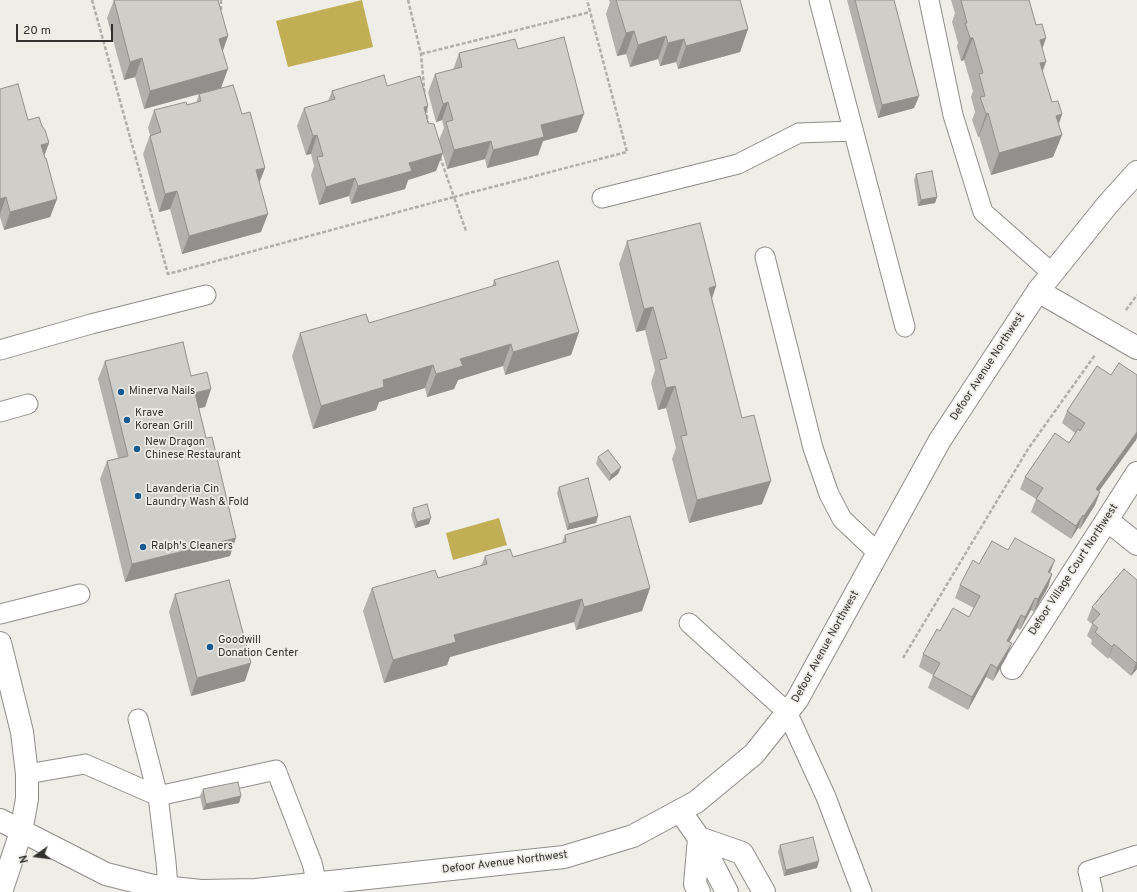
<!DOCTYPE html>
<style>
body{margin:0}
#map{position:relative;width:1137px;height:892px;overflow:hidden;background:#eeede8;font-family:Overpass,sans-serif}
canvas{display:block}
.north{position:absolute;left:16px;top:836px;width:40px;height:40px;-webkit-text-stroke:3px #eeede8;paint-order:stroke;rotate:256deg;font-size:11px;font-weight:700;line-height:16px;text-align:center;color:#31312f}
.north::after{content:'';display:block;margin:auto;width:14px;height:18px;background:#31312f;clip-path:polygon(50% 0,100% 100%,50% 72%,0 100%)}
.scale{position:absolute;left:16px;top:24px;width:97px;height:18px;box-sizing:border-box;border:2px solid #31312f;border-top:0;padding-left:5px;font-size:12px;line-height:14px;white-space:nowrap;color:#31312f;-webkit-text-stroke:3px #eeede8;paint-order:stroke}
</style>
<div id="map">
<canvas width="1137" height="892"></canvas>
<div class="north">N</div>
<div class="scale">20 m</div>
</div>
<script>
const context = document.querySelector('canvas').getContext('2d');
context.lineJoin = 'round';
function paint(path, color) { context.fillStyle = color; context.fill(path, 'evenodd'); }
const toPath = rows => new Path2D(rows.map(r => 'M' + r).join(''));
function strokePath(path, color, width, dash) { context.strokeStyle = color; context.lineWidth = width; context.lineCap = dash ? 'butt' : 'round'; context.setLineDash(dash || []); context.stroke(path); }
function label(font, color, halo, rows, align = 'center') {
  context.font = font + ' Overpass,sans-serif'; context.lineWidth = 3.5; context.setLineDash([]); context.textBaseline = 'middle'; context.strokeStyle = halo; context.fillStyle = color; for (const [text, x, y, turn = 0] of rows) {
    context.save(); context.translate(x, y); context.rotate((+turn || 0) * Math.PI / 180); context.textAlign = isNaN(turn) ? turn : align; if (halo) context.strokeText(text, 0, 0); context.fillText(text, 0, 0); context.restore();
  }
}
const water = toPath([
 [362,0,373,47,288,67,276,21],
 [499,518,507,545,453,560,446,533]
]);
const path = toPath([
 [92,0,168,274,454,197,466,231],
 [221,0,221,12],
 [408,0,421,54,425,98],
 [421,54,590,12],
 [426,109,428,124],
 [440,157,454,197,627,152,587,0],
 [1126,310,1137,295],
 [903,658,1028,449,1095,355]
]);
const service = toPath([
 [819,0,905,327],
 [929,0,953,115,983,212,1052,273],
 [602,198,738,164,799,133,853,131],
 [765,257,813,448,829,494,842,519,878,553],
 [0,350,91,324,206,295],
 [0,412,28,404],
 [0,614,80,594],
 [689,623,787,712,826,797,862,892],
 [138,719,158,796,166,862,168,887,167,892],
 [27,774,85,764,158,796,276,770,312,863,317,884,316,892],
 [1093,892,1088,871,1137,855]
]);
const minor = toPath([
 [1038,291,1137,348],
 [1107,520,1137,544],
 [1012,668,1137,473],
 [680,811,699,838,727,892],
 [699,838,742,853,764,892],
 [699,892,695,884,699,838]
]);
const tertiary = toPath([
 [0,643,22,732,27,774,27,799,21,832,1,892],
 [0,820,106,874,153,886,201,891,256,890,564,857,633,836,696,802,754,754,797,700,940,440,1038,291,1108,204,1137,172]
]);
const wall = toPath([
 [114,0,228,36,223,51,221,88,144,109,135,77,124,80,107,18],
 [609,0,740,0,748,29,740,52,678,69,676,62,660,66,658,59,630,67,626,54,617,56,606,14,610,2],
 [847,0,894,0,919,96,914,108,878,118],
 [951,0,1029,0,1036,25,1046,38,1042,49,1042,71,1052,102,1062,114,1059,124,1062,135,1053,157,991,175,979,136,978,137,972,120,975,112,971,97,973,91,964,60,961,61,957,46,958,43,952,22,955,13],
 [518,49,577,132,543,141,538,155,487,168,485,159,447,169,439,140,444,128,442,120,436,122,428,92,435,74,453,70,459,53],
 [387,86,428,106,425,114,436,171,408,180,405,189,351,204,349,196,319,205,311,175,314,166,311,154,306,155,297,126,304,108,328,101,332,91],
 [0,89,28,120,42,126,49,143,44,156,57,199,50,217,4,230,0,217],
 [199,94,242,114,265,168,259,183,261,232,182,254,170,209,159,212,143,154,150,135,148,128,154,110,187,105,196,103],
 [916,174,937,197,935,203,918,206,914,180],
 [627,241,716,286,712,299,762,504,689,523,672,459,676,448,666,408,658,410,651,383,655,370,645,330,636,332,619,264],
 [494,280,579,332,571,355,505,375,503,366,458,380,454,389,427,397,425,388,379,402,376,410,313,429,292,356,300,333,369,323,492,287],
 [105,361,191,376,211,389,205,407,199,408,230,556,125,582,100,479,107,461,118,458,98,379],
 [1111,375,1137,375,1137,437,1136,440,1099,491,1100,492,1095,505,1080,529,1078,528,1071,539,1031,512,1036,499,1020,489,1025,477,1069,443,1075,433,1062,423,1067,411],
 [598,457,621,467,618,474,609,481,596,464],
 [559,487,598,516,596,523,567,530,557,493],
 [413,508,429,524,415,528,411,515],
 [565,535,650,588,642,611,576,630,574,622,450,657,447,665,384,683,363,611,372,588,438,578,481,566,485,556,513,557,562,543],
 [1008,550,1052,574,1048,587,1034,612,1031,610,1020,630,1017,628,1009,642,1007,656,993,681,986,677,968,710,928,688,933,675,919,667,923,654,940,631,969,617,974,608,955,598,960,585,979,564],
 [1124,569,1137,669,1131,676,1109,657,1108,659,1091,644,1092,640,1087,636,1092,624,1087,620,1092,607],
 [175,594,245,681,191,696,169,612],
 [203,789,241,796,239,803,203,810,200,796],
 [780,845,817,868,784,876,778,852]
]);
const shadedWall = toPath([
 [748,29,740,52,678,69,686,46],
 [634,31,626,54,617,56,626,33],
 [228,36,221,55,219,39],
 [666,36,658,59,630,67,638,45],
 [970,38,973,38,964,60,961,61],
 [1046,38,1038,61,1040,40],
 [684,39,676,62,660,66,668,43],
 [142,58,135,77,124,80,130,62],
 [1046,62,1038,85,1040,63],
 [228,69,221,88,144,109,150,91],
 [919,96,914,108,878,118,882,105],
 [448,102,442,120,436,122,443,104],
 [428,106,422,125,424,107],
 [988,113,979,136,978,137,986,114],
 [584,114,577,132,543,141,538,155,487,168,493,150,541,125],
 [1062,114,1054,137,1062,135,1053,157,991,175,999,153,1056,116],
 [317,135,311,154,306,155,313,136],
 [491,141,485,159,447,169,454,150],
 [49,143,42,161,41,145],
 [443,153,436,171,408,180,405,189,351,204,358,186,409,163],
 [265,168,258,186,256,170],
 [355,178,349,196,319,205,326,187],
 [177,191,170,209,159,212,165,194],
 [6,197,0,214,0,199],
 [937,197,935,203,918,206,921,200],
 [57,199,50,217,4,230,10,212],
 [268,214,261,232,182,254,189,236],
 [716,286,708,309,709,288],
 [653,307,645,330,636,332,644,309],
 [579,332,571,355,505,375,513,352],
 [511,344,503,366,458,380,454,389,427,397,436,374,460,359],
 [433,365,425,388,379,402,376,410,313,429,321,406,383,380],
 [675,386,666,408,658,410,666,388],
 [211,389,205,407,188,411,195,393],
 [1137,432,1137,437,1136,440,1091,502,1096,489],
 [621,467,618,474,609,481,611,475],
 [771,481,762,504,689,523,697,500],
 [1100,492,1095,505,1080,529,1084,516],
 [1083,515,1078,528,1071,539,1076,526],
 [598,516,596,523,567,530,569,524],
 [431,518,429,524,415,528,417,522],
 [236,538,230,556,125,582,132,564],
 [1055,560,1050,573,1048,572],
 [1052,574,1048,587,1034,612,1038,599],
 [650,588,642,611,576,630,584,607],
 [1035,598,1031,610,1020,630,1025,617],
 [582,599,574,622,450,657,447,665,384,683,393,660,454,635],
 [1021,615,1017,628,1003,653,1007,641],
 [1012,643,1007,656,993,681,997,668],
 [1114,644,1109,657,1108,659,1112,647],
 [1137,662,1137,669,1131,676,1136,663],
 [251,663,245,681,191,696,197,678],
 [991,664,986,677,968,710,972,697],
 [241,796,239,803,203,810,206,804],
 [819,861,817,868,784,876,786,870]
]);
const building = toPath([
 [114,0,218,0,228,36,219,39,228,69,150,91,142,58,130,62,114,0],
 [616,0,740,0,748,29,686,46,684,39,668,43,666,36,638,45,634,31,626,33,616,0],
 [855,0,894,0,919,96,882,105,855,0],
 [961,0,1029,0,1036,25,1042,24,1046,38,1040,40,1046,62,1040,63,1052,102,1058,101,1062,114,1056,116,1062,135,999,153,988,113,986,114,980,97,985,96,979,74,983,73,973,38,970,38,965,23,967,23,961,0],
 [564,37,584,114,541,125,544,137,493,150,491,141,454,150,446,122,453,120,448,102,443,104,435,74,462,67,459,53,515,39,518,49,564,37],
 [384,75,387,86,420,76,428,106,424,107,428,123,434,124,443,153,409,163,412,171,358,186,355,178,326,187,317,157,323,156,317,135,313,136,304,108,335,99,332,91,384,75],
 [18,84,28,120,39,117,42,126,45,130,49,143,41,145,45,158,46,158,57,199,10,212,6,197,0,199,0,89,18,84],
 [233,85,242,114,250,112,265,168,256,170,268,214,189,236,177,191,165,194,150,136,161,132,154,110,186,102,187,105,201,101,199,94,233,85],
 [932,171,937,197,921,200,916,174,932,171],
 [700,223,716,286,709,288,742,418,754,415,771,481,697,500,681,436,687,435,675,386,666,388,659,360,667,358,653,307,644,309,627,241,700,223],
 [558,261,579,332,513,352,511,344,460,359,463,366,436,374,433,365,383,380,384,387,321,406,300,333,366,314,369,323,496,285,494,280,558,261],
 [183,342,191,376,207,372,211,389,195,393,206,438,212,437,236,538,132,564,107,461,128,456,105,361,183,342],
 [1119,363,1137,375,1137,432,1096,489,1100,492,1084,516,1083,515,1076,526,1036,499,1043,488,1025,477,1055,433,1069,443,1078,429,1080,431,1085,423,1067,411,1097,366,1111,375,1119,363],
 [608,450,621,467,611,475,598,457,608,450],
 [588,478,598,516,569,524,559,487,588,478],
 [427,504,431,518,417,522,413,508,427,504],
 [630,516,650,588,584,607,582,599,454,635,456,642,393,660,372,588,435,570,438,578,487,564,485,556,510,549,513,557,566,542,565,535,630,516],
 [1015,538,1055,560,1048,572,1052,574,1038,599,1035,598,1025,617,1021,615,1007,641,1012,643,997,668,991,664,972,697,933,676,940,663,923,654,937,629,940,631,953,608,969,617,980,596,960,585,973,560,979,564,992,541,1008,550,1015,538],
 [1124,569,1137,580,1137,662,1136,663,1114,644,1112,647,1095,632,1098,628,1092,623,1100,614,1092,607,1124,569],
 [229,580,251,663,197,678,175,594,229,580],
 [238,782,241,796,206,804,203,789,238,782],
 [813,837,819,861,786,870,780,845,813,837]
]);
const markers = [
 [121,392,4,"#175b90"],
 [127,420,4,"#175b90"],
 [137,449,4,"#175b90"],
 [138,496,4,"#175b90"],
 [143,547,4,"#175b90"],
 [210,647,4,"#175b90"]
];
const streetNames = [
 ["Defoor Avenue Northwest",988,367,-57],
 ["Defoor Village Court Northwest",1074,570,-57],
 ["Defoor Avenue Northwest",826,647,-61],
 ["Defoor Avenue Northwest",505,863,-7]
];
const poiNames = [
 ["Minerva Nails",129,392],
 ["Krave",135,414],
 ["Korean Grill",135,427],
 ["New Dragon",145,443],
 ["Chinese Restaurant",145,456],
 ["Lavanderia Cin",146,490],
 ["Laundry Wash & Fold",146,503],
 ["Ralph's Cleaners",151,547],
 ["Goodwill",218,641],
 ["Donation Center",218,654]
];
paint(water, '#c2ae55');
strokePath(service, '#8e8d89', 21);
strokePath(minor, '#8e8d89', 24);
strokePath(tertiary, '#8e8d89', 24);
strokePath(path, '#b0afab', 2.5, [4, 2]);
strokePath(service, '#fff', 19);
strokePath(minor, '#fff', 22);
strokePath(tertiary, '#fff', 22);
paint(wall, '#b2b1ad');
paint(shadedWall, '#91908d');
paint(building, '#cfcec9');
strokePath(building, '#91908d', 1);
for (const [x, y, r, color] of markers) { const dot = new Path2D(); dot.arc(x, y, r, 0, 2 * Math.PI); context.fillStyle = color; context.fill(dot); strokePath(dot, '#eeede8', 1.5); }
label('11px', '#31312f', '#eeede8', streetNames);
label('11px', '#31312f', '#eeede8', poiNames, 'left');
</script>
